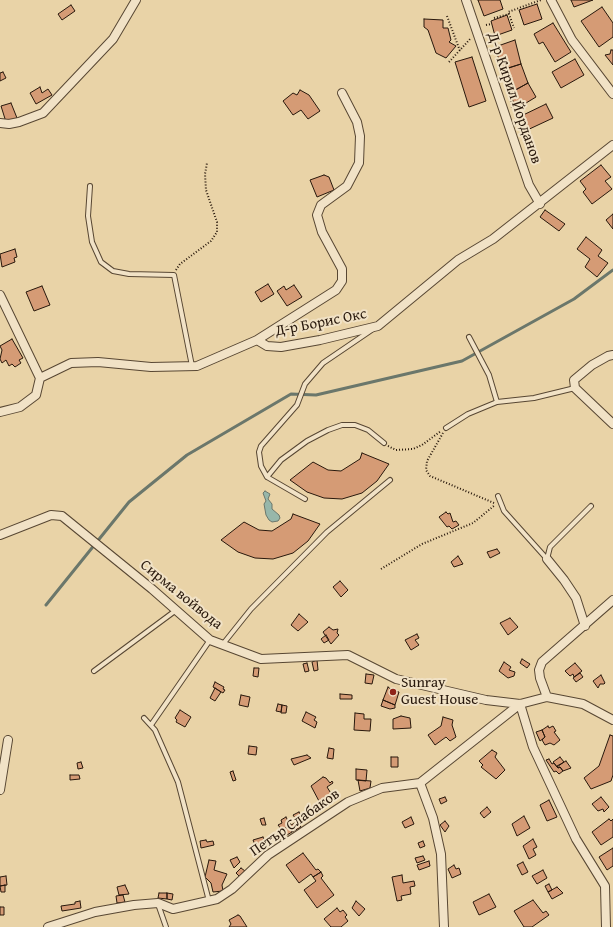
<!DOCTYPE html>
<meta charset="utf-8">
<style>
body{margin:0}
canvas{display:block;background:#e9d3a7}
</style>
<canvas width="613" height="927"></canvas>
<script>
const context = document.querySelector('canvas').getContext('2d');
context.lineJoin = 'round';
function paint(path, color) { context.fillStyle = color; context.fill(path, 'evenodd'); }
const toPath = rows => new Path2D(rows.map(r => 'M' + r).join(''));
function strokePath(path, color, width, dash) { context.strokeStyle = color; context.lineWidth = width; context.lineCap = dash ? 'butt' : 'round'; context.setLineDash(dash || []); context.stroke(path); }
function label(font, color, halo, rows, align = 'center') {
  context.font = font + ' "Gentium Book Plus",serif'; context.lineWidth = 4; context.setLineDash([]); context.textBaseline = 'middle'; context.strokeStyle = halo; context.fillStyle = color; for (const [text, x, y, turn = 0] of rows) {
    context.save(); context.translate(x, y); context.rotate((+turn || 0) * Math.PI / 180); context.textAlign = isNaN(turn) ? turn : align; if (halo) context.strokeText(text, 0, 0); context.fillText(text, 0, 0); context.restore();
  }
}
const water = toPath([
 [265,491,270,494,268,499,272,504,272,509,279,515,280,518,278,521,272,522,269,520,266,515,264,504,266,501,263,493,265,491]
]);
const stream = toPath([
 [46,605,129,502,187,455,291,394,316,395,462,361,574,299,613,270]
]);
const building = toPath([
 [478,0,500,0,503,9,484,16,478,0],
 [571,0,593,0,574,7,571,0],
 [537,4,542,19,524,25,519,10,537,4],
 [71,5,75,11,62,20,58,14,71,5],
 [602,7,613,23,613,37,599,47,581,21,602,7],
 [507,15,512,30,495,36,491,21,507,15],
 [424,19,443,20,443,28,448,28,451,40,449,42,456,46,446,58,436,53,428,30,424,27,424,19],
 [553,23,571,52,555,62,543,42,539,44,534,34,553,23],
 [515,40,521,64,502,70,495,47,515,40],
 [611,50,613,50,613,65,605,55,610,54,611,50],
 [472,57,486,101,469,107,455,62,472,57],
 [575,59,584,75,561,88,552,72,575,59],
 [521,64,528,83,510,93,502,70,521,64],
 [3,72,6,78,0,81,0,73,3,72],
 [528,83,536,97,516,109,510,93,528,83],
 [40,87,42,93,48,89,52,95,36,104,30,93,40,87],
 [300,90,309,95,320,111,308,119,301,110,293,115,283,101,293,93,297,95,300,90],
 [11,103,17,118,6,122,1,106,11,103],
 [546,104,553,118,523,132,517,118,546,104],
 [601,165,611,177,605,181,612,189,592,204,583,192,586,189,580,181,601,165],
 [324,175,329,177,334,190,317,197,310,180,324,175],
 [545,210,565,224,559,231,540,217,545,210],
 [613,214,613,229,606,220,613,214],
 [586,237,602,250,598,256,608,263,597,277,585,267,590,259,577,249,586,237],
 [15,249,17,257,14,258,15,262,2,267,0,254,15,249],
 [268,284,274,294,261,302,255,292,268,284],
 [294,285,302,297,287,306,277,291,284,286,286,290,294,285],
 [42,286,50,305,34,311,26,292,42,286],
 [12,339,23,358,19,360,21,363,15,367,12,364,9,366,6,360,2,363,0,359,2,350,0,346,12,339],
 [362,453,389,464,377,481,362,493,342,499,324,498,307,492,290,480,313,462,328,470,341,471,360,459,362,453],
 [446,512,448,514,450,513,453,522,456,521,459,525,452,529,449,526,447,527,439,517,446,512],
 [293,514,320,524,308,541,293,553,273,559,255,558,238,552,221,540,244,522,259,530,272,531,291,519,293,514],
 [497,549,500,553,490,558,487,552,497,549],
 [458,556,463,564,454,567,451,562,458,556],
 [340,581,348,590,341,597,333,587,340,581],
 [299,614,308,622,298,631,291,625,299,614],
 [510,618,518,627,508,635,500,623,510,618],
 [329,627,333,630,338,629,337,633,339,635,331,644,323,632,329,627],
 [417,634,419,638,415,640,419,645,411,650,405,640,417,634],
 [326,635,329,640,324,643,321,639,326,635],
 [522,659,530,664,527,668,520,663,522,659],
 [317,660,318,670,314,671,312,662,317,660],
 [504,662,511,667,509,670,515,672,514,676,508,678,499,671,504,662],
 [307,663,309,671,305,672,303,664,307,663],
 [575,663,582,671,574,677,573,674,570,676,565,671,575,663],
 [254,668,259,668,258,677,253,676,254,668],
 [580,673,583,677,576,682,573,678,580,673],
 [366,674,374,675,372,684,365,683,366,674],
 [601,675,605,683,604,684,600,684,598,688,593,681,601,675],
 [215,682,224,687,223,689,225,690,223,693,213,687,215,682],
 [388,687,393,691,399,692,395,705,383,700,388,687],
 [215,688,221,692,215,701,210,698,215,688],
 [340,694,352,695,352,699,340,699,340,694],
 [241,695,250,697,248,707,239,705,241,695],
 [383,700,395,705,395,708,390,709,381,706,383,700],
 [278,704,282,705,281,712,276,711,278,704],
 [282,705,287,706,286,713,281,713,282,705],
 [180,710,191,717,185,727,176,722,177,720,175,718,180,710],
 [306,712,316,717,314,720,317,722,315,728,302,721,306,712],
 [355,713,364,714,364,719,371,719,370,731,354,730,355,713],
 [401,716,410,718,411,728,393,729,393,719,401,716],
 [443,717,453,720,452,725,456,737,450,741,446,737,435,745,428,735,441,726,443,717],
 [548,726,549,728,553,726,556,731,554,732,560,740,554,745,550,743,545,745,542,740,545,737,542,730,548,726],
 [542,730,545,737,540,741,536,732,542,730],
 [610,735,613,736,613,775,611,781,591,789,584,778,599,766,610,735],
 [249,746,257,747,256,755,248,754,249,746],
 [329,748,334,749,333,759,327,758,329,748],
 [492,750,497,753,495,757,505,770,496,779,481,767,483,765,479,761,492,750],
 [307,755,311,758,294,765,291,759,307,755],
 [391,757,398,757,398,767,391,767,391,757],
 [560,757,564,762,557,767,553,762,560,757],
 [549,759,552,764,554,763,558,768,560,767,563,771,559,774,556,771,554,772,546,760,549,759],
 [566,761,571,768,563,771,560,767,558,768,557,766,566,761],
 [81,762,83,768,78,769,77,763,81,762],
 [356,769,367,770,366,781,356,780,356,769],
 [233,771,236,780,233,781,230,772,233,771],
 [70,775,79,775,80,779,70,780,70,775],
 [323,777,326,778,330,783,332,781,333,783,327,787,332,795,320,803,311,786,323,777],
 [358,780,371,781,370,788,360,791,358,780],
 [445,797,447,801,441,804,439,799,445,797],
 [601,797,609,807,604,812,603,809,598,811,592,804,601,797],
 [549,800,557,817,547,821,540,805,549,800],
 [487,807,491,812,484,818,480,813,487,807],
 [299,812,304,820,299,824,293,815,299,812],
 [524,816,530,828,517,836,512,824,524,816],
 [286,817,288,821,290,820,290,826,282,830,278,825,282,823,281,820,286,817],
 [411,817,414,824,405,828,402,822,411,817],
 [264,818,266,825,262,825,260,819,264,818],
 [609,819,611,821,613,819,613,837,601,845,592,832,609,819],
 [445,821,449,826,445,832,440,825,445,821],
 [297,822,301,827,292,832,289,826,297,822],
 [289,826,292,832,282,838,279,832,289,826],
 [279,832,282,839,277,841,274,834,279,832],
 [263,837,266,843,256,847,253,840,263,837],
 [533,839,537,847,533,849,536,855,529,859,523,846,533,839],
 [206,840,207,842,213,841,214,845,201,848,200,841,206,840],
 [423,841,425,846,420,848,418,843,423,841],
 [266,843,263,847,257,849,256,847,266,843],
 [613,848,613,866,607,870,599,857,613,848],
 [303,853,316,870,318,869,321,872,313,877,311,874,299,883,286,865,303,853],
 [423,856,425,860,417,863,415,858,423,856],
 [237,857,240,862,234,868,230,860,237,857],
 [209,860,216,861,214,870,227,874,222,885,223,891,213,892,211,883,205,877,209,860],
 [429,861,430,866,419,870,417,865,429,861],
 [523,862,528,872,522,875,517,865,523,862],
 [454,865,456,869,459,868,461,874,452,878,448,869,454,865],
 [241,868,245,871,240,877,236,873,241,868],
 [543,870,547,878,537,884,532,876,543,870],
 [321,872,323,876,321,878,334,895,317,908,304,890,316,881,313,877,321,872],
 [402,875,403,883,414,881,415,886,410,887,411,894,401,896,402,900,397,901,392,877,402,875],
 [6,876,7,885,0,886,0,877,6,876],
 [549,884,552,890,548,892,545,886,549,884],
 [5,885,5,892,1,892,0,886,5,885],
 [125,885,129,894,119,895,117,887,125,885],
 [557,887,563,893,552,899,548,892,557,887],
 [159,893,167,893,167,899,158,898,159,893],
 [167,893,173,894,172,900,167,899,167,893],
 [489,894,496,907,479,915,473,902,489,894],
 [123,895,125,902,117,903,116,896,123,895],
 [533,900,543,913,546,911,549,915,532,927,524,927,514,911,533,900],
 [80,901,81,908,62,911,61,906,75,904,75,902,80,901],
 [356,901,365,909,359,916,352,908,356,901],
 [0,907,4,907,4,915,0,915,0,907],
 [337,908,340,912,343,910,347,915,345,917,348,921,341,927,331,927,324,919,337,908],
 [238,915,240,916,247,927,229,927,231,924,229,920,238,915]
]);
const path = toPath([
 [509,14,508,12,541,0],
 [447,16,460,51],
 [494,18,509,14,514,28],
 [486,25,491,24],
 [449,62,471,38],
 [511,101,512,108],
 [176,270,180,264,211,241,217,232,217,222,206,190,205,174,207,163],
 [443,433,427,461,426,470,430,476,494,503],
 [388,446,396,450,413,449,422,445,441,431],
 [381,569,422,544,473,523,495,505]
]);
const lane = toPath([
 [90,186,88,216,92,242,101,262,113,271,129,274,174,275,192,366],
 [469,337,489,375,497,402],
 [446,428,468,414,497,402,534,398,575,388],
 [267,477,261,466,259,452,261,446,297,405,305,384,323,363,373,329],
 [498,496,504,511,547,559],
 [305,499,267,477,281,460,307,441,328,430,342,425,355,425,368,430,384,443],
 [547,559,550,547,591,506],
 [223,644,251,609,327,532,390,480],
 [94,671,175,611],
 [144,718,155,730,178,782,209,901],
 [151,725,210,640],
 [158,904,166,927]
]);
const street = toPath([
 [466,0,529,185,540,204],
 [551,0,572,40,613,94],
 [0,123,9,124,19,122,43,113,113,39,136,0],
 [0,295,40,378],
 [257,340,336,290,342,281,342,269,322,232,317,215,321,205,347,186,359,163,360,136,357,122,342,93],
 [613,355,608,356,592,365,574,380,575,388,613,424],
 [0,412,20,407,36,395,40,378,71,363,98,362,151,367,197,366,257,340,267,346,281,347,320,340,378,326,458,260,493,239,613,145],
 [0,535,51,515,62,516,152,589,210,640,261,659,348,655,396,679,486,700,520,704,547,697,583,704,613,720],
 [547,559,564,580,576,598,585,626],
 [547,697,540,678,539,670,542,662,613,600],
 [420,783,433,818,441,854,444,927],
 [0,790,8,740],
 [48,927,95,912,134,905,158,903,173,909,217,899,232,889,268,855,348,802,382,788,420,783,520,704,533,747,576,839,605,886,606,927]
]);
const markers = [
 [393,692,4,"#8f2418"]
];
const streetNames = [
 ["Д-р Кирил Йорданов",514,98,71],
 ["Д-р Борис Окс",321,323,-11],
 ["Сирма войвода",181,595,39],
 ["Петър Слабаков",295,823,-35]
];
const poiNames = [
 ["Sunray",401,683],
 ["Guest House",401,700]
];
paint(water, '#97b7aa');
strokePath(water, '#6b776b', 1);
strokePath(stream, '#6b776b', 3);
paint(building, '#d59b75');
strokePath(building, '#28180c', 1);
strokePath(lane, '#584733', 6);
strokePath(street, '#584733', 10);
strokePath(path, '#28180c', 2, [1, 2]);
strokePath(lane, '#f1e2c6', 4);
strokePath(street, '#f1e2c6', 8);
for (const [x, y, r, color] of markers) { const dot = new Path2D(); dot.arc(x, y, r, 0, 2 * Math.PI); context.fillStyle = color; context.fill(dot); strokePath(dot, '#f1e2c6', 1.5); }
label('15px', '#28180c', '#f1e2c6', streetNames);
label('15px', '#28180c', '#f1e2c6', poiNames, 'left');
</script>
